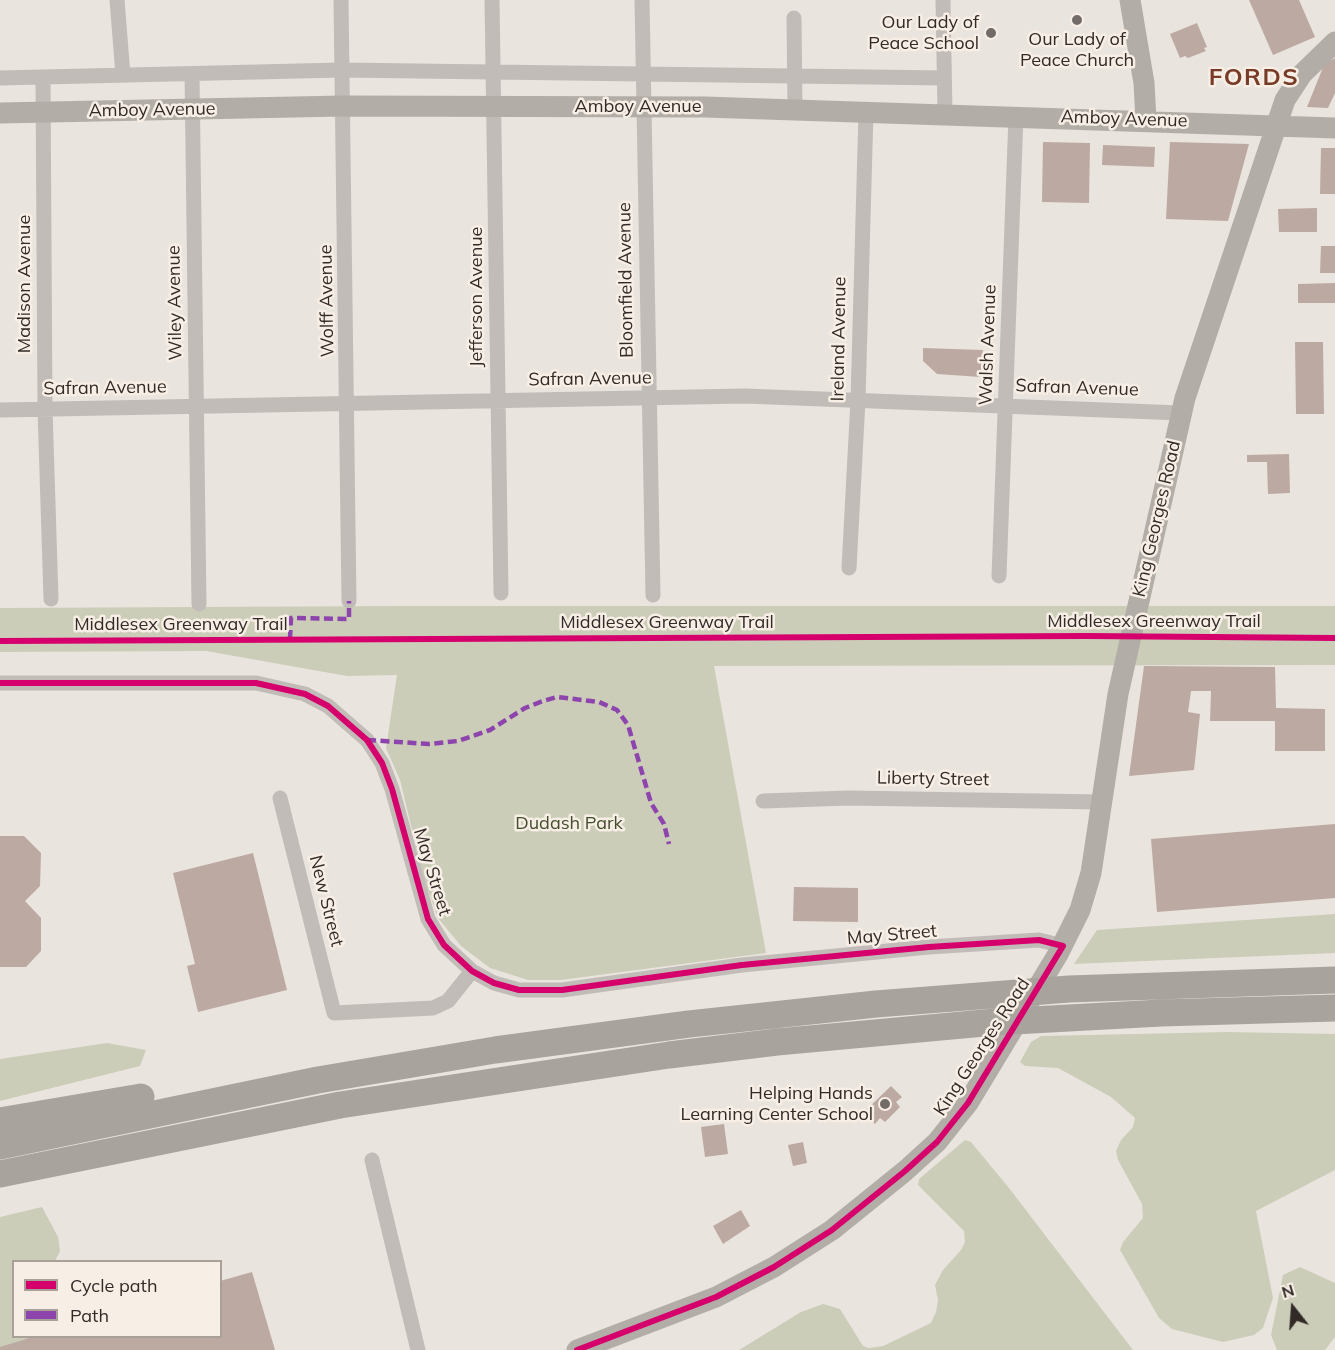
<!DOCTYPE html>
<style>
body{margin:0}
#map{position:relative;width:1335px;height:1350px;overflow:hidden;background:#eae4de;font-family:Mulish,sans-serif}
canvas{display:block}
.legend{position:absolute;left:12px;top:1260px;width:210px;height:78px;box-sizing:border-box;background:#f7eee5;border:2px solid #a8a099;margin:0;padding:8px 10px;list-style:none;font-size:18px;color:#322a27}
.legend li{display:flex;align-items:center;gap:12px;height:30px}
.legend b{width:30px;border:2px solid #a8a099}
.north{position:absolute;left:1263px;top:1278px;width:60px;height:60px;-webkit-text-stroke:4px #f7eee5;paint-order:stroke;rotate:343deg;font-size:16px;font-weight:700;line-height:24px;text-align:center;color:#322a27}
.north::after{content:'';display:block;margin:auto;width:21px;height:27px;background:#322a27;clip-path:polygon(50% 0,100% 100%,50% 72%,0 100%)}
</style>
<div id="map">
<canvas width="1335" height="1350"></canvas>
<ul class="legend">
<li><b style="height:8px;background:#d6006c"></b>Cycle path</li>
<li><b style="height:8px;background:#8e44ad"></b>Path</li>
</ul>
<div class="north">N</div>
</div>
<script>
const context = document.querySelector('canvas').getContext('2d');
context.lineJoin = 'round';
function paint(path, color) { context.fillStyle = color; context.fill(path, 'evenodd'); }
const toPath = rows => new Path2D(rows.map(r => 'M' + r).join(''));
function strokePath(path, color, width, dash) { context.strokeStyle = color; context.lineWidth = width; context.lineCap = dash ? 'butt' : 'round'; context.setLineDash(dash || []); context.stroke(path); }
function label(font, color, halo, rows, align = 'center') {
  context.font = font + ' Mulish,sans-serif'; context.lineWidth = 5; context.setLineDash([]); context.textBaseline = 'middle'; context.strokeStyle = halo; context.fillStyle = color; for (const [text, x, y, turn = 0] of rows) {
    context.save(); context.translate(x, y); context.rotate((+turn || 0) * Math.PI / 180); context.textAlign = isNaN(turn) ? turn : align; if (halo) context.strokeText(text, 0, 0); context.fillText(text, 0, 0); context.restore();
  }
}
const green = toPath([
 [393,606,1335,606,1335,665,714,666,766,953,561,980,528,980,490,968,461,946,438,918,424,879,400,780,386,748,397,675,347,676,206,651,0,652,0,608],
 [1335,914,1335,953,1074,964,1097,930],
 [1228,1032,1335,1034,1335,1170,1256,1211,1273,1298,1263,1328,1254,1335,1223,1342,1172,1329,1159,1318,1120,1250,1123,1242,1143,1218,1142,1204,1118,1160,1116,1151,1121,1140,1133,1127,1135,1118,1111,1097,1058,1068,1025,1066,1020,1062,1031,1042,1041,1036],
 [107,1043,146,1050,140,1066,0,1101,0,1059],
 [965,1140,971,1142,1009,1188,1133,1350,739,1350,801,1312,823,1304,840,1309,863,1346,869,1348,883,1346,931,1323,936,1312,938,1300,935,1285,943,1270,961,1250,965,1242,964,1231,918,1185,919,1179],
 [42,1207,58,1237,60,1251,55,1261,14,1262,14,1336,52,1337,0,1350,0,1217],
 [1300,1267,1335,1283,1335,1337,1325,1350,1277,1350,1271,1335,1283,1275]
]);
const building = toPath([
 [1249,0,1299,0,1315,37,1273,55],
 [1197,23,1207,47,1204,48,1206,51,1188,58,1185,56,1180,58,1170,34],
 [1335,58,1335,93,1328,108,1307,107,1324,65],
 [1043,142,1090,143,1089,203,1042,202],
 [1170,142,1249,144,1228,221,1166,219],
 [1103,145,1155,147,1154,167,1102,165],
 [1321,148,1335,148,1335,194,1320,194],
 [1317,208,1317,232,1279,232,1278,209],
 [1321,246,1335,246,1335,273,1320,273],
 [1335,283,1335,303,1298,303,1298,284],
 [1295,342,1323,342,1324,414,1296,414],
 [923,348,983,350,980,377,937,374,923,361],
 [1289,454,1290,493,1268,494,1267,462,1247,462,1247,455],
 [1144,666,1275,667,1276,708,1325,709,1325,751,1275,751,1275,721,1210,721,1211,691,1191,691,1188,712,1200,714,1194,770,1129,776],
 [1335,824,1335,898,1157,912,1151,839],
 [0,836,24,836,41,853,40,886,25,901,41,918,41,951,26,967,0,967],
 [253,853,287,990,198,1012,187,966,195,964,173,873],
 [794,887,858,888,858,922,793,921],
 [891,1086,902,1097,896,1102,900,1107,885,1122,880,1118,875,1124,864,1112],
 [724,1124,728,1154,705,1157,701,1127],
 [803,1142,807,1163,793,1166,788,1145],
 [741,1210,750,1226,723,1244,713,1226],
 [252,1272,275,1350,0,1350,0,1347,36,1336,220,1336,220,1281]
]);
const street = toPath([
 [117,0,123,75],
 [341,0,349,601],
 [492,0,501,593],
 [642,0,653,595],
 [943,0,945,113],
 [794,18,795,109],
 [192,74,199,604],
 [43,77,45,409,51,599],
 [0,78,342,70,944,78],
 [0,410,745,396,1181,413],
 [849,568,858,400,866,111],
 [999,576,1016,116],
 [0,683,256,683,305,694,328,706,367,740,382,763,392,789,428,919,444,945,472,971,494,983,519,990,562,990,742,965,929,947,1039,940,1063,946],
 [280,798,334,1013,433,1008,448,1001,472,971],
 [763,801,848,798,1102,802],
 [372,1160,418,1350]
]);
const secondary = toPath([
 [1130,0,1144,83,1146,120],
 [0,113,343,106,705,107,1335,128],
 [577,1350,716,1297,774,1267,832,1230,905,1171,937,1142,968,1103,1058,954,1080,910,1091,873,1118,694,1185,398,1285,100,1302,74,1335,42]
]);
const highway = toPath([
 [0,1121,141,1097],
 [0,1146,318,1080,495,1050,689,1024,876,1004,1069,989,1335,980],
 [0,1174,340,1105,669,1055,777,1042,995,1022,1161,1013,1335,1008]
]);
const quiet = toPath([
 [290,639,291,618,349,619,349,601],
 [367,740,429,744,458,741,490,730,525,708,543,701,557,697,599,702,617,710,628,725,651,803,664,824,669,844]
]);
const cycleway = toPath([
 [0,641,1086,636,1335,638],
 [0,683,256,683,305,694,328,706,367,740,382,763,392,789,428,919,444,945,472,971,494,983,519,990,562,990,742,965,929,947,1039,940,1063,946,968,1103,937,1142,905,1171,832,1230,774,1267,716,1297,577,1350]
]);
const markers = [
 [1077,20,6,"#726b67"],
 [991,33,6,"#726b67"],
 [885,1104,6,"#726b67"]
];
const poiNames = [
 ["Our Lady of",979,23],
 ["Peace School",979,44],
 ["Our Lady of",1077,40,"center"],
 ["Peace Church",1077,61,"center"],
 ["Helping Hands",873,1094],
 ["Learning Center School",873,1115]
];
const streetNames = [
 ["Amboy Avenue",638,107],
 ["Amboy Avenue",152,110,-1],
 ["Amboy Avenue",1124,119,2],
 ["Bloomfield Avenue",626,280,-91],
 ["Madison Avenue",25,284,-90],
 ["Jefferson Avenue",477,297,-90],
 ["Wolff Avenue",327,301,-91],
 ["Wiley Avenue",175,303,-91],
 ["Ireland Avenue",839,339,-89],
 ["Walsh Avenue",988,345,-88],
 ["Safran Avenue",590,379,-1],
 ["Safran Avenue",105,388,-1],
 ["Safran Avenue",1077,388,2],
 ["King Georges Road",1157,519,-77],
 ["Middlesex Greenway Trail",1154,622],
 ["Middlesex Greenway Trail",667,623],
 ["Middlesex Greenway Trail",181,625],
 ["Liberty Street",933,779,1],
 ["May Street",432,872,73],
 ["New Street",326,901,76],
 ["May Street",892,935,-5],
 ["King Georges Road",982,1047,-57]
];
const parkNames = [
 ["Dudash Park",569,824]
];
const districtNames = [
 ["FORDS",1254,78]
];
paint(green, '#cbcdb9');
paint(building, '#bca9a2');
strokePath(street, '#c2bcb8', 15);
strokePath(secondary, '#b3ada8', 21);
strokePath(highway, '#a9a39d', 27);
strokePath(quiet, '#8e44ad', 4.5, [9, 4.5]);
strokePath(cycleway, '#d6006c', 6);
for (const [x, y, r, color] of markers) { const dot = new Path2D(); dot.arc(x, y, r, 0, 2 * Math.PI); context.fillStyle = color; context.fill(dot); strokePath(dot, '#f7eee5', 2); }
label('18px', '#322a27', '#f7eee5', poiNames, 'right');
label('18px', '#322a27', '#f7eee5', streetNames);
label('18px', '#424e2d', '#f7eee5', parkNames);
context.letterSpacing = '1.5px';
label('bold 24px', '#783b28', '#f7eee5', districtNames);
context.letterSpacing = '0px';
</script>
